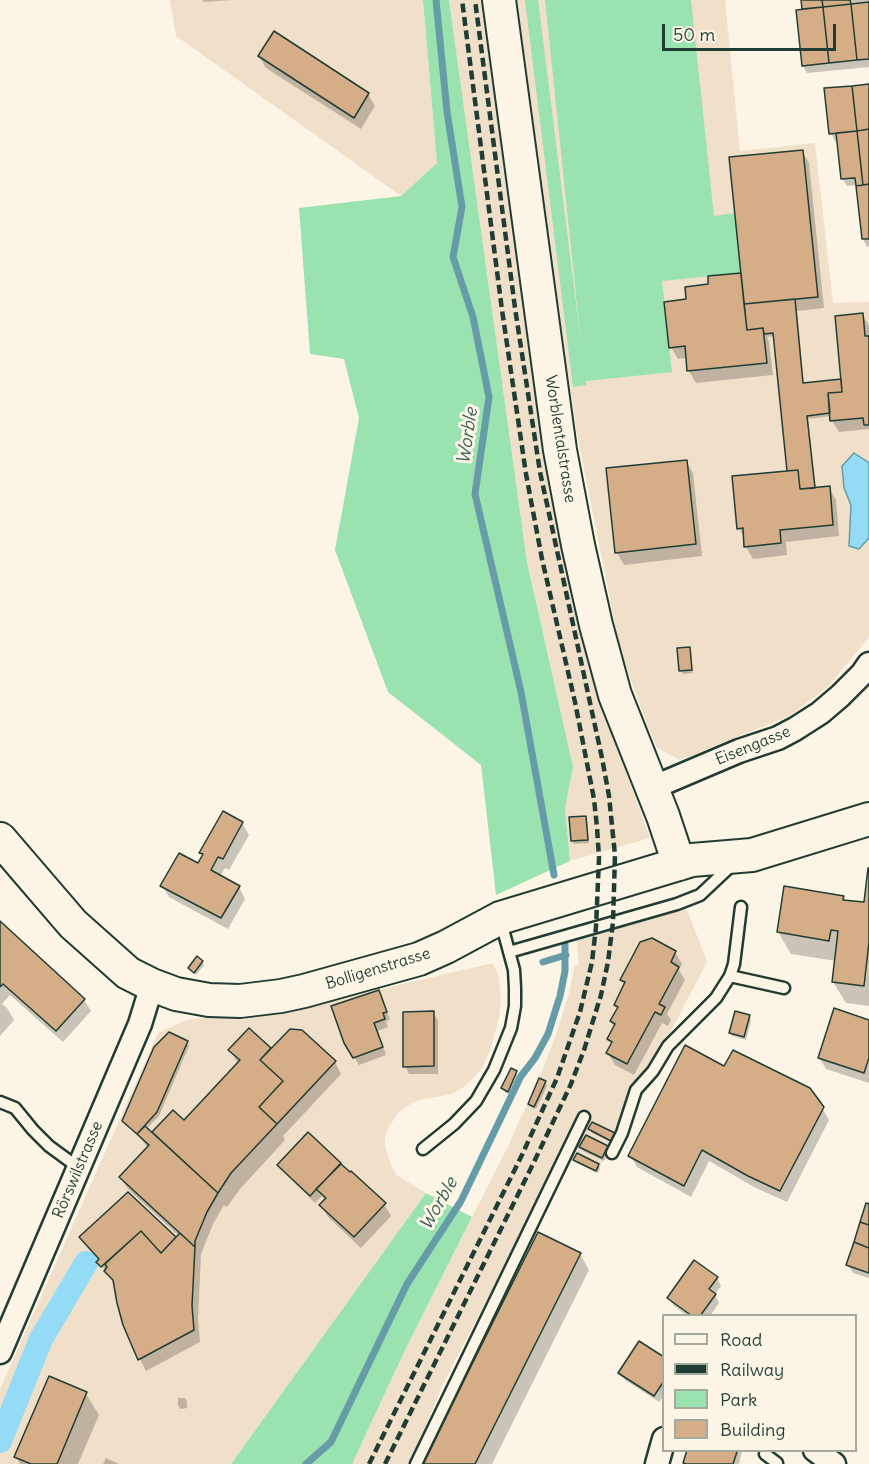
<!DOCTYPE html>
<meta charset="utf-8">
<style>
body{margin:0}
#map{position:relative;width:869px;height:1464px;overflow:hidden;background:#fcf5e5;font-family:Delius,sans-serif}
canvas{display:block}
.legend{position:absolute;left:662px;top:1314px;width:195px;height:138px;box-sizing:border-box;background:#fcf5e5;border:2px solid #a4ab9e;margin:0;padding:8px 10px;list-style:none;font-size:18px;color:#1f3d34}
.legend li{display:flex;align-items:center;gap:12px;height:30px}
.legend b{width:30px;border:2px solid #a4ab9e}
.scale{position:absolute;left:662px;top:24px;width:174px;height:27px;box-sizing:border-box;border:3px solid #1f3d34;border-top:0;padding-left:8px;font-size:18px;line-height:21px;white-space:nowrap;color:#1f3d34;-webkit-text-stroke:4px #fcf5e5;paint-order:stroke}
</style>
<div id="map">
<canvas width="869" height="1464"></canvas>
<ul class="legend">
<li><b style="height:8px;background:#fcf5e5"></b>Road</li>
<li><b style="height:8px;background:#1f3d34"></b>Railway</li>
<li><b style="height:16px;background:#9ae2b0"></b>Park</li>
<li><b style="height:16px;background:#d5ad87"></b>Building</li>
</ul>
<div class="scale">50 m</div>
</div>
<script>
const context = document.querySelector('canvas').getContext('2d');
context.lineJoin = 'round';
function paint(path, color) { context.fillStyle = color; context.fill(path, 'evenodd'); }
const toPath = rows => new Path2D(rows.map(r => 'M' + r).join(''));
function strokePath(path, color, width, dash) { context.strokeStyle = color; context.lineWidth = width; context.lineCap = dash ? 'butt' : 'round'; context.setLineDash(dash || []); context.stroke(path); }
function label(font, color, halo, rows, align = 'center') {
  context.font = font + ' Delius,sans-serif'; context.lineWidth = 6; context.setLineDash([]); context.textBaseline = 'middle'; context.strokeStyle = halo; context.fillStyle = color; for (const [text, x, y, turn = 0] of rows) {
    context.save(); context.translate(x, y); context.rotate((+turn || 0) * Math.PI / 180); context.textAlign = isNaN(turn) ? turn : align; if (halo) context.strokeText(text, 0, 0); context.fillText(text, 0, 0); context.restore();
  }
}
const built = toPath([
 [170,0,423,0,437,163,401,196,176,36],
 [449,0,488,0,566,554,599,699,650,838,570,861,565,808,573,767,527,562],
 [517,0,725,0,740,151,815,143,833,303,869,302,869,637,828,687,789,716,680,760,657,748,646,722,620,649,576,429],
 [686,907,707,962,598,1171,563,1153,442,1386,411,1464,352,1464,405,1350,507,1148,542,1072,557,1032,570,990,574,966,579,964,577,941],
 [493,963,499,978,501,1000,499,1018,491,1048,485,1062,481,1070,465,1086,454,1093,442,1096,418,1100,409,1105,399,1112,388,1128,385,1138,385,1147,392,1167,398,1176,426,1193,231,1464,0,1464,0,1389,158,1033,186,1020,200,1018,216,1018,287,1011]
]);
const green = toPath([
 [423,0,449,0,527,562,573,767,565,808,570,861,496,895,481,765,388,692,335,550,359,418,344,359,310,354,299,208,401,196,437,163],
 [525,0,538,0,581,343,545,0,691,0,714,216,735,213,741,273,662,281,672,372,586,381,586,385,573,387],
 [426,1193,472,1217,405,1350,352,1464,231,1464]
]);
const water = toPath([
 [854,453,869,463,869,538,859,549,849,546,851,505,844,488,842,466,854,453]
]);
const shadow = toPath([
 [202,0,231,0,204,2],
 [802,0,869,0,869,67,807,73,803,66,804,10],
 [259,56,368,94,375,106,361,129,266,68],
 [869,85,869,246,867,247,863,239,857,185,847,186,843,179,839,141,835,141,831,133],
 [802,151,809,163,824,308,797,311,804,384,843,380,862,314,869,326,869,431,868,429,839,432,832,421,831,416,808,419,816,489,829,488,836,500,839,536,786,542,787,555,753,559,746,547,745,539,739,528,789,472,774,336,767,337,769,342,773,375,696,383,689,371,687,358,678,359,671,347,687,301,710,286,743,274],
 [686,461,693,473,702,556,624,565,617,553,608,470],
 [689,649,691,652,693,673,683,674,681,671,679,650],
 [585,818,587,821,589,843,574,844,572,840],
 [242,823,249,835,229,870,225,868,220,877,239,887,245,899,228,929,169,897,162,885,198,865,203,856,201,853],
 [869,871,869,1006,846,1003,833,982,836,961,791,954,778,932,843,897,845,901,865,904],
 [0,923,84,1000,91,1011,63,1042,10,995,2,1004,7,1008,14,1020,0,1036],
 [675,952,682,964,679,970,685,980,667,1014,671,1020,668,1026,662,1023,634,1075,615,1065,608,1053,612,1045,609,1039,615,1027,611,1021,618,1009,615,1005,625,985,622,980],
 [202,962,204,965,196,975,190,968],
 [378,992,383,999,390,1020,386,1021,388,1027,378,1031,386,1055,359,1065,345,1043],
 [433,1013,438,1020,438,1074,409,1074,405,1066],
 [749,1016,751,1020,746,1040,732,1036,730,1032],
 [869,1022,869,1083,826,1069,819,1057],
 [249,1030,271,1050,335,1062,341,1074,283,1136,285,1140,240,1189,227,1207,224,1205,213,1224,201,1254,198,1319,200,1342,146,1371,140,1359,125,1324,115,1286,105,1269,100,1266,128,1194,176,1240,179,1236,128,1189,121,1177,148,1148,140,1138,126,1125,124,1121,187,1042,189,1046,159,1116,146,1129,152,1134,173,1112,184,1122,238,1064,230,1050],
 [725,1068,822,1108,829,1120,787,1202,756,1188,709,1161,691,1197,637,1167,630,1155],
 [516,1072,518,1076,510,1094,505,1092,503,1088],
 [545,1082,547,1086,536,1109,531,1107,529,1104],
 [590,1129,613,1134,615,1138,613,1143,592,1133],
 [308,1134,342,1167,384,1204,391,1216,361,1248,328,1217,321,1205,325,1201,322,1196,315,1203,284,1172,279,1165],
 [581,1147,607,1147,609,1150,604,1161,583,1151],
 [575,1160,598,1165,600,1168,598,1173,577,1163],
 [869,1200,869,1278,853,1273,848,1265],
 [580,1254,589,1270,492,1464,423,1464],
 [717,1278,721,1286,715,1294,719,1303,710,1316,687,1316,673,1305,669,1298],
 [664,1358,664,1395,659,1402,625,1380,620,1373],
 [86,1394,99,1415,78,1464,20,1464,16,1457],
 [178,1398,185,1398,187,1402,187,1408,180,1409,178,1405],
 [688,1450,742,1450,739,1464,685,1464],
 [106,1458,119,1464,103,1464]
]);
const stream = toPath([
 [436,0,447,112,462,207,453,257,473,317,489,397,475,494,521,692,554,875],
 [543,962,566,955],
 [306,1464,331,1442,407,1284,461,1201,521,1076,535,1058,548,1034,560,996,565,971,565,944]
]);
const canal = toPath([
 [0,1441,41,1339,86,1263]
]);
const building = toPath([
 [801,0,822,0,823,7,802,9,801,0],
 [822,0,850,0,851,4,823,7,822,0],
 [869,2,869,59,857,60,851,4,869,2],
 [851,4,857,60,829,63,823,7,851,4],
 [823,7,829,63,802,66,796,10,823,7],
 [274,31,369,93,354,118,258,56,274,31],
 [869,84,869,129,857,131,852,86,869,84],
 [852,86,857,131,829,134,824,88,852,86],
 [869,129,869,184,863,185,857,131,869,129],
 [857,131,863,185,856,186,855,178,841,179,836,133,857,131],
 [803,150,818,297,744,304,729,157,803,150],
 [869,184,869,239,862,239,856,186,869,184],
 [741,273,747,330,763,328,767,363,687,371,685,346,669,348,664,302,686,299,685,287,708,284,708,276,741,273],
 [795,299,803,383,841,379,842,392,828,393,830,413,807,416,815,488,800,489,798,470,787,471,773,333,764,334,763,328,747,330,744,304,795,299],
 [863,313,865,336,869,336,869,425,864,425,863,418,830,421,828,393,842,392,835,316,863,313],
 [687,460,696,544,615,553,606,468,687,460],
 [798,470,800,489,830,486,833,525,780,530,781,543,744,547,743,528,737,529,732,476,798,470],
 [690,647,692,670,679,671,677,648,690,647],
 [223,811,243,822,223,859,218,857,211,870,240,886,221,918,160,886,179,853,198,863,203,854,199,853,223,811],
 [586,816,588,840,571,841,569,817,586,816],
 [868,868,869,868,869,942,864,986,832,982,838,931,831,930,829,941,777,932,784,886,844,896,843,900,864,902,868,868],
 [0,921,85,999,56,1031,3,984,0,987,0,921],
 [652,938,676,951,671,962,679,967,659,1004,665,1007,661,1015,655,1012,627,1064,606,1053,612,1042,607,1039,615,1024,610,1021,618,1007,614,1005,625,982,620,980,640,942,652,938],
 [197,956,203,961,194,973,188,968,197,956],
 [379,990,387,1012,383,1013,385,1019,374,1023,383,1047,353,1058,344,1043,331,1006,379,990],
 [834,1008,869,1020,869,1058,864,1073,818,1058,834,1008],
 [434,1011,434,1066,403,1067,403,1012,434,1011],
 [735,1011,750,1015,744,1037,729,1033,735,1011],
 [249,1028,271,1048,260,1060,283,1081,259,1107,277,1124,231,1173,218,1193,152,1132,173,1110,184,1120,240,1060,228,1050,249,1028],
 [290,1029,302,1030,336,1061,277,1124,259,1107,283,1081,260,1060,290,1029],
 [169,1032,188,1041,157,1112,137,1134,122,1121,154,1047,169,1032],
 [685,1045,724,1066,733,1050,810,1088,824,1107,780,1191,748,1176,702,1150,684,1186,628,1156,685,1045],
 [511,1068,517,1071,508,1092,501,1088,511,1068],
 [539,1078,546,1081,534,1107,528,1104,539,1078],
 [592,1122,615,1133,611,1141,588,1129,592,1122],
 [145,1126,218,1193,207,1212,195,1241,195,1247,119,1177,149,1145,137,1134,145,1126],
 [308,1132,341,1163,310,1196,277,1165,308,1132],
 [586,1135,608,1146,602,1158,579,1147,586,1135],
 [577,1153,599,1164,596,1171,573,1160,577,1153],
 [341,1164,350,1172,351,1171,386,1203,354,1237,319,1205,326,1198,316,1189,341,1164],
 [128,1192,176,1237,161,1253,141,1231,101,1267,96,1262,99,1259,79,1237,128,1192],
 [866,1203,869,1204,869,1225,860,1222,866,1203],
 [860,1222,869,1225,869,1248,854,1242,860,1222],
 [141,1231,161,1253,180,1233,195,1247,192,1306,194,1330,138,1360,123,1325,117,1303,113,1280,104,1271,107,1267,105,1264,141,1231],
 [538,1232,581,1253,475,1464,422,1464,538,1232],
 [854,1242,869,1248,869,1273,846,1265,854,1242],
 [694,1260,718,1277,709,1289,716,1294,700,1316,692,1316,667,1298,694,1260],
 [639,1341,664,1357,664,1381,654,1396,618,1373,639,1341],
 [49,1376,87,1392,57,1464,31,1464,14,1457,49,1376],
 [687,1450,732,1450,737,1452,733,1464,686,1464,683,1463,687,1450]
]);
const lane = toPath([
 [509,952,677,904,700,895,734,863],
 [730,976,784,988],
 [0,1102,15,1108,33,1130,49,1146,79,1168],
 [423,1149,454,1124,476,1101,494,1070,511,1028,515,1006,515,988,514,970,501,922],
 [612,1153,622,1133,636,1090,653,1071,668,1046,716,998,730,976,734,964,741,907],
 [766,1450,765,1454,777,1463],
 [416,1464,584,1117]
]);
const street = toPath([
 [652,788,739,751,778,738,795,729,820,713,840,696,862,674,869,664],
 [0,1352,140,1024,152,985],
 [815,1450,834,1464],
 [657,1464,664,1439]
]);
const secondary = toPath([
 [499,0,560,450,578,545,596,625,615,695,663,816,679,864],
 [0,839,73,924,128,973,152,985,176,994,209,1000,240,1001,281,996,304,991,419,959,446,947,500,918,692,860,752,855,869,819]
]);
const rail = toPath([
 [369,1464,522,1155,557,1078,580,1012,592,962,596,927,599,858,597,827,594,799,575,702,542,559,526,474,502,310,462,0],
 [385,1464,534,1162,571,1084,584,1050,601,995,608,962,613,922,615,855,609,796,602,758,540,472,515,308,475,0]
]);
const streetNames = [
 ["Worblentalstrasse",560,439,81],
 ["Eisengasse",753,746,-22],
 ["Bolligenstrasse",378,969,-17],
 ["Rörswilstrasse",78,1170,-67]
];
const waterNames = [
 ["Worble",468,436,-82],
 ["Worble",439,1204,-60]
];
paint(built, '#f0dfc9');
paint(green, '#9ae2b0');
paint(water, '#94dbf6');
strokePath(water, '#659ca8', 1.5);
paint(shadow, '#0003');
strokePath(stream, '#659ca8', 7);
strokePath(canal, '#94dbf6', 24);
paint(building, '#d5ad87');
strokePath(building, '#1f3d34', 1.5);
strokePath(lane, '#1f3d34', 15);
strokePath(street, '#1f3d34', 27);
strokePath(secondary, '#1f3d34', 36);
strokePath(lane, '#fcf5e5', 10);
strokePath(street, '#fcf5e5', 22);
strokePath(secondary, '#fcf5e5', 32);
strokePath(rail, '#1f3d34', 4.5, [9, 4.5]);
label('16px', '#1f3d34', '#fcf5e5', streetNames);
label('italic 18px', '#365d5b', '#fcf5e5', waterNames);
</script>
